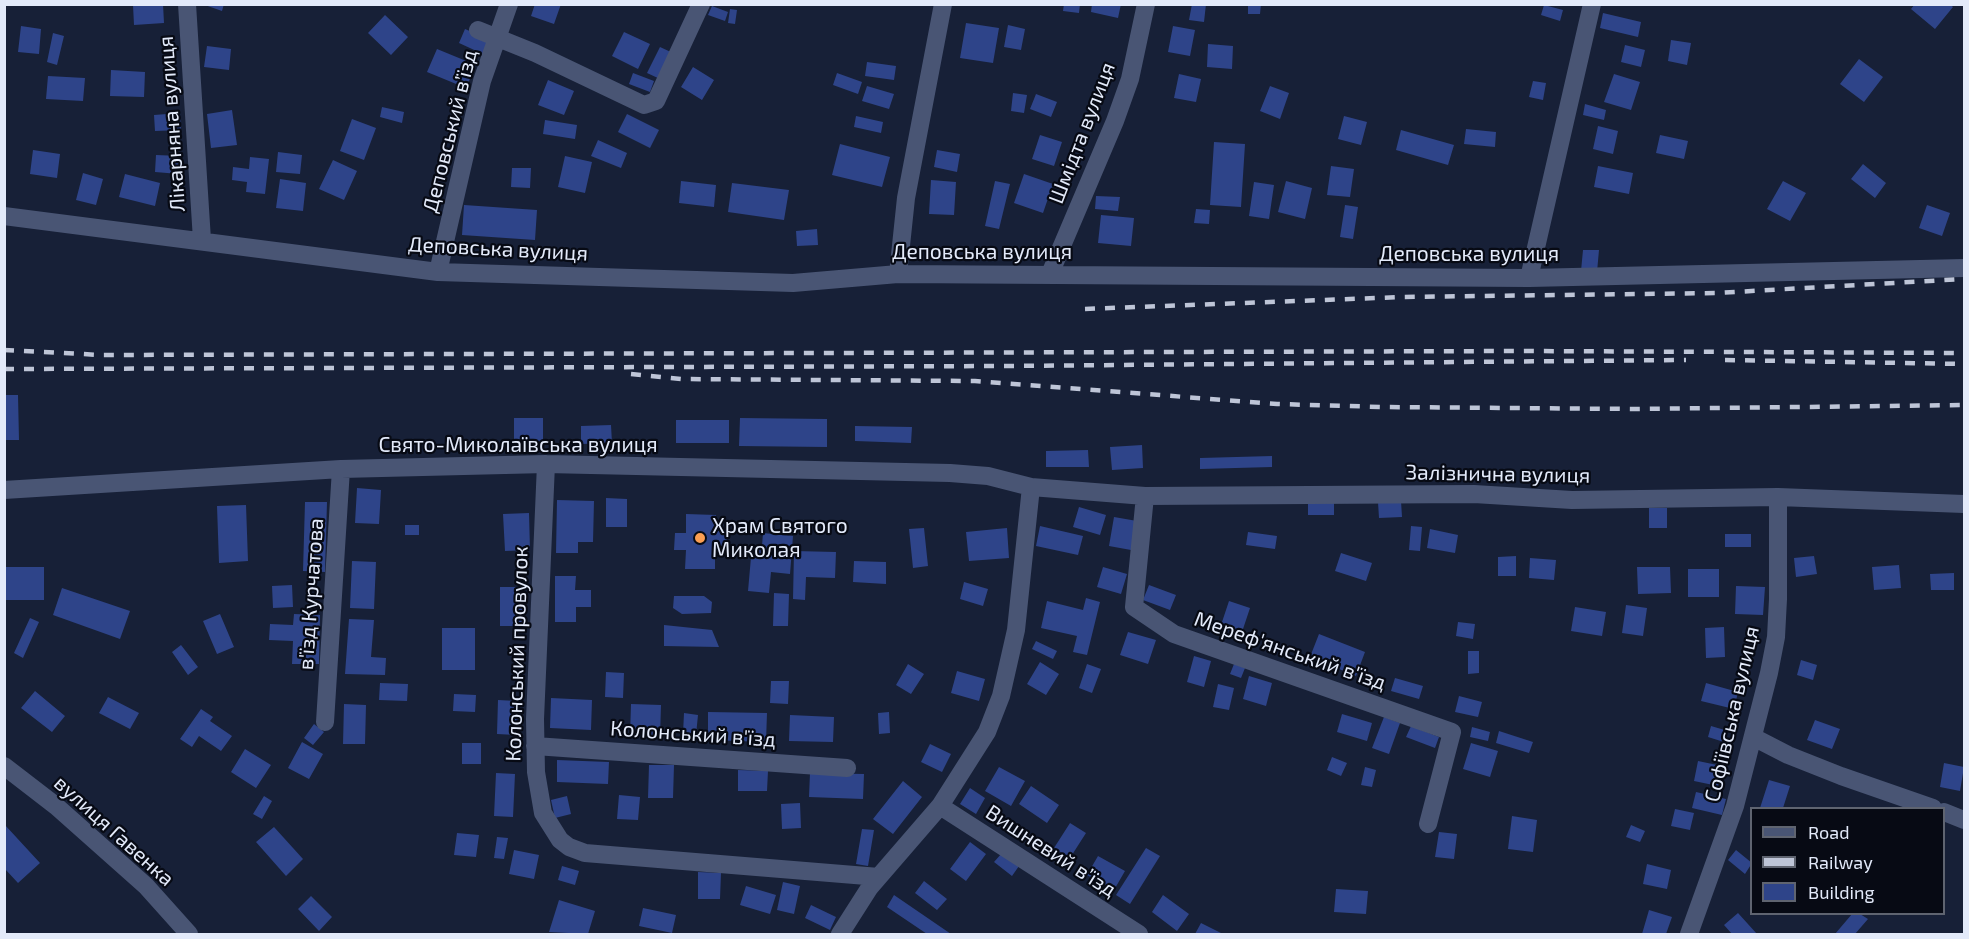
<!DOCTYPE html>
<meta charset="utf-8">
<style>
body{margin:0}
#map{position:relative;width:1969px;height:939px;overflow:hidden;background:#172037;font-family:"Exo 2",sans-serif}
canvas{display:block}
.frame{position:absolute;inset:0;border:6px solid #e3eafa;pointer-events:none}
.legend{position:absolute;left:1750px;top:807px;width:195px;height:108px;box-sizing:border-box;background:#070a14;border:2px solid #5f6470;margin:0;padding:8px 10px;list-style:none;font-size:18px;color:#e3eafa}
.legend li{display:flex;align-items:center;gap:12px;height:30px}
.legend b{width:30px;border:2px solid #5f6470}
</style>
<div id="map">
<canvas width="1969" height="939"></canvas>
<div class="frame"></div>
<ul class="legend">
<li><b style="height:8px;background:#495574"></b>Road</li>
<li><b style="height:8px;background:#bec5d7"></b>Railway</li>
<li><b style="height:16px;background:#2e4489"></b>Building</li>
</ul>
</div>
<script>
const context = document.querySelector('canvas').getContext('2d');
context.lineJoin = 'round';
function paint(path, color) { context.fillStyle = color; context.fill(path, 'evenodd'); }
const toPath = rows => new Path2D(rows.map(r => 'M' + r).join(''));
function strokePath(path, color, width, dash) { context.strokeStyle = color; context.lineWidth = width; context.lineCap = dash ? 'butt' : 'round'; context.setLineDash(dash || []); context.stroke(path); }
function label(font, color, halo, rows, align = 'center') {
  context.font = font + ' "Exo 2",sans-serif'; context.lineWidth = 4.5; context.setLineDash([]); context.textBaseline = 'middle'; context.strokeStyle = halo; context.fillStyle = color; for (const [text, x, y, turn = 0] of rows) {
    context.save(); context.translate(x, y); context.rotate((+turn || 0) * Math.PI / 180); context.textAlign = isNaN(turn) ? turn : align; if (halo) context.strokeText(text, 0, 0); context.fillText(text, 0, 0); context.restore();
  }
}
const building = toPath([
 [163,4,164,23,134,25,133,5],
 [202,4,224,4,222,11],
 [535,4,561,4,554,24,531,16],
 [1064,4,1080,4,1079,13,1063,11],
 [1092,4,1121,4,1118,18,1091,12],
 [1192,4,1206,4,1204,22,1189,20],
 [1248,4,1261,4,1260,14,1248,14],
 [1915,4,1950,4,1953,7,1935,29,1911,9],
 [1544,5,1563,10,1560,21,1541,15],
 [712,6,728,12,725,21,708,15],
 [730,9,737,10,735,24,728,23],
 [1603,13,1641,22,1638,37,1600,28],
 [385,15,408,37,391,55,368,33],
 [966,23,999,28,993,63,960,58],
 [1008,25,1025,29,1021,50,1004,47],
 [21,26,41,29,39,54,18,52],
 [1173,26,1195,30,1190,56,1168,52],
 [465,29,489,39,483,54,459,43],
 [624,32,650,44,638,69,612,56],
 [53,33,64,36,57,65,47,62],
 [1671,40,1691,43,1687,65,1668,61],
 [1208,44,1233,46,1232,69,1207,67],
 [1625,45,1645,50,1641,67,1621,62],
 [207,46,231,49,229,70,204,67],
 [660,47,673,53,660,79,647,73],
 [437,49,476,65,466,88,427,72],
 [1859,59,1883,77,1864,102,1840,84],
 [867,62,896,66,894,80,865,76],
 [693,67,714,80,702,100,681,87],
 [111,70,145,72,144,97,110,96],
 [633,73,654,81,650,92,629,84],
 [837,73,862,82,858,94,833,85],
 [1179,74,1201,79,1196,102,1174,98],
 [1614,74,1640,82,1631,110,1604,102],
 [48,76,85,78,83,101,46,99],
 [548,80,574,91,564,115,538,105],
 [1533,81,1546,83,1543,100,1529,97],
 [867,86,894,94,889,109,862,101],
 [1270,86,1289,93,1280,119,1260,111],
 [1013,93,1027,95,1024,113,1011,111],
 [1036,94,1057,102,1051,117,1030,109],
 [1585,104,1606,110,1604,120,1583,115],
 [382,107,404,112,402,123,380,117],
 [232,110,237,145,211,148,207,114],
 [180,113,181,130,155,131,154,115],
 [627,114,659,130,650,148,618,132],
 [856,116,883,122,881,133,854,127],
 [1344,116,1367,122,1361,145,1338,139],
 [352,119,376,128,364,160,340,151],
 [545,120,577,125,575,139,543,134],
 [1598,126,1618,131,1613,154,1593,149],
 [1466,129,1496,132,1495,147,1464,144],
 [1401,130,1454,145,1448,165,1396,150],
 [1040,135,1062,142,1054,166,1032,159],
 [1660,135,1688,141,1684,159,1656,153],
 [598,140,627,153,621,168,591,156],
 [1214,142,1245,144,1241,207,1210,205],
 [840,144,890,157,882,187,832,175],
 [33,150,60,154,57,178,30,174],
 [937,150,960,154,957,172,934,167],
 [278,152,302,155,300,174,276,172],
 [156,155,180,156,179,174,155,172],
 [565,156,592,162,585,193,558,187],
 [250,157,269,159,265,194,246,192,247,182,232,180,233,167,249,169],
 [333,160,357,171,344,200,319,189],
 [1863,164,1886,183,1875,198,1851,179],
 [1331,166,1354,169,1350,197,1327,195],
 [1598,166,1633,173,1629,194,1594,187],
 [512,168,531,168,530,188,511,187],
 [83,173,103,179,96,205,76,200],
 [125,174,160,183,155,206,119,197],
 [1024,174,1053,184,1043,213,1014,203],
 [280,179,306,183,303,211,276,208],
 [931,180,956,182,954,215,929,214],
 [681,181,716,185,714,207,679,203],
 [995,181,1010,184,999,229,985,226],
 [1286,181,1312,188,1305,219,1278,212],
 [1783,181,1806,193,1790,221,1767,209],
 [1254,182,1274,185,1269,219,1249,216],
 [732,183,789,190,784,220,728,212],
 [1096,196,1120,197,1118,211,1095,209],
 [464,205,537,210,535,240,462,235],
 [1345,205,1358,207,1353,239,1340,237],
 [1927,205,1950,213,1942,236,1919,228],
 [1196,209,1210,210,1209,224,1194,223],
 [1101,215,1134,218,1131,246,1098,243],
 [817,229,818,245,797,246,796,231],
 [1583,250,1599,250,1597,272,1581,271],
 [4,395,18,395,19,440,4,440],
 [514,418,543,418,543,449,514,449],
 [740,418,827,419,827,447,739,446],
 [676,420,729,420,729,443,676,443],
 [611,425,612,443,581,444,581,426],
 [855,426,912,427,911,443,855,441],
 [1142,445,1143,468,1112,470,1110,447],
 [1088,450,1089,467,1046,467,1046,451],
 [1272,456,1272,467,1200,469,1200,458],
 [357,488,381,490,379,524,355,523],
 [606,498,627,499,627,527,606,527],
 [557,500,594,501,593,542,578,542,578,553,556,553],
 [1401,501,1402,517,1379,518,1378,502],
 [305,502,327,502,325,572,303,571],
 [1308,502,1334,502,1334,515,1308,515],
 [246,505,248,561,219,563,217,506],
 [1079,507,1106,515,1100,535,1073,527],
 [1649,508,1667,508,1667,528,1649,528],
 [529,513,530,550,505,551,503,514],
 [686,514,716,515,715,529,725,534,728,543,724,551,715,553,715,569,685,569,686,550,674,550,675,533,686,533],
 [1114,517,1137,521,1131,550,1109,546],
 [405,525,419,525,419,535,405,535],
 [1040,526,1083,536,1078,555,1036,546],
 [1411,526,1422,527,1420,551,1409,550],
 [924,528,928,566,913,568,909,529],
 [1007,528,1009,558,969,561,966,532],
 [1430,529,1458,535,1455,553,1427,548],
 [1248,532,1277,536,1275,549,1246,545],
 [763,533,793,536,790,574,771,572,769,593,748,591,752,546,762,546],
 [1725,534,1751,534,1751,547,1725,547],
 [794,551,836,552,835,578,806,577,805,600,793,599],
 [1341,553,1372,563,1366,581,1335,571],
 [1516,556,1516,576,1498,576,1498,557],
 [1814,556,1817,574,1796,577,1794,558],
 [1530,558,1556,560,1554,580,1529,578],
 [352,561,376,562,374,609,350,608],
 [854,561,886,562,886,584,853,582],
 [1899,565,1901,588,1874,590,1872,567],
 [4,567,44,567,44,600,4,600],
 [1103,567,1127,574,1121,594,1097,587],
 [1637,567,1670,567,1671,593,1638,594],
 [1688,569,1719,569,1719,597,1688,597],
 [1954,573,1954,590,1931,590,1930,574],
 [555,576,576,576,575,590,591,590,591,607,576,607,576,622,555,622],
 [964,582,988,589,983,606,960,599],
 [292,585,293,607,273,608,272,586],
 [1149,585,1176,595,1170,610,1143,600],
 [1736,586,1765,587,1763,615,1735,614],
 [500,587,523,587,523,626,500,626],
 [62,588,130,611,120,639,53,615],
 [774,593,789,594,788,626,773,626],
 [674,596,704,596,712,602,711,613,682,614,673,608],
 [1086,598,1100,602,1087,655,1073,652,1077,636,1041,628,1047,601,1083,610],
 [1229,601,1250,608,1241,635,1220,628],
 [1626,605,1647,608,1643,636,1622,633],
 [1575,607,1606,612,1602,636,1571,631],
 [220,614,234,647,217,654,203,621],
 [294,614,320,615,319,664,292,664,293,641,269,640,270,624,293,625],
 [30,618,39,622,23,658,14,653],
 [349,619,374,620,371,657,386,658,385,675,345,674],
 [1458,622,1475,624,1473,639,1456,636],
 [664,625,712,630,719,647,664,646],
 [1724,627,1725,657,1706,658,1705,628],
 [442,628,475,628,475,670,442,670],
 [1128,632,1156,640,1148,664,1120,655],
 [1319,634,1365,652,1356,676,1310,657],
 [1036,641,1057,651,1053,659,1032,649],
 [181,645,198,667,188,675,172,652],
 [1468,651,1479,651,1479,673,1468,674],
 [1194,656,1211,661,1204,687,1187,682],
 [1801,660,1817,665,1813,680,1797,675],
 [1040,662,1059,674,1046,695,1027,684],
 [908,664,924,674,911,694,896,685],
 [1087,664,1101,669,1092,693,1079,688],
 [1234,664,1245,668,1241,678,1230,674],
 [957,671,985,679,979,701,951,693],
 [606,672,624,673,623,698,605,697],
 [1249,676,1272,683,1266,706,1243,699],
 [1395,678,1423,686,1419,699,1391,691],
 [771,681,789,681,788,704,770,703],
 [380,683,408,684,407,701,379,700],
 [1706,683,1738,692,1734,709,1701,701],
 [1218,684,1234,688,1229,710,1213,707],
 [35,691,65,716,52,732,21,708],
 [454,694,476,695,475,712,453,711],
 [1459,696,1482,702,1478,717,1455,712],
 [108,697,139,713,130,729,99,713],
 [551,698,592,700,591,730,550,728],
 [498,700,517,701,516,735,497,734],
 [344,704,366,705,365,744,343,744],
 [631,704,661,705,660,737,630,736],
 [201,709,213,717,210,721,232,736,221,751,199,736,192,747,180,739],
 [708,712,767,713,766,742,708,740],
 [889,712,890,733,879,734,878,713],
 [684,713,698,715,696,735,683,734],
 [1342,714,1372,723,1367,741,1337,732],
 [790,715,834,717,833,742,789,741],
 [1384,717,1400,723,1389,754,1372,748],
 [1815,720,1840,729,1832,749,1807,740],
 [314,724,324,732,313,745,304,738],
 [1411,726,1439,737,1435,748,1406,737],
 [1711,726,1728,731,1724,742,1708,737],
 [1472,727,1490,732,1488,741,1470,737],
 [1499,731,1533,742,1529,753,1496,743],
 [302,742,323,754,309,779,288,768],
 [462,743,481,743,481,764,462,764],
 [1471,743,1498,751,1490,777,1463,769],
 [930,744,951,754,942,772,921,762],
 [245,749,271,765,256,788,231,772],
 [1332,757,1347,763,1341,776,1327,770],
 [557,760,609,762,608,784,557,782],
 [1698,761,1722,766,1718,786,1694,781],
 [1944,763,1964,767,1960,791,1940,787],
 [649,765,674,765,673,798,648,798],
 [999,767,1025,781,1011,806,985,791],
 [1365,767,1376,770,1372,787,1361,785],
 [738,770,768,771,767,791,738,791],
 [496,773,515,774,513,817,494,816],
 [810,773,864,774,863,799,809,797],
 [1769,780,1790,786,1783,808,1760,808],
 [903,781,922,797,893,834,873,819],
 [1031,786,1059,805,1047,823,1019,804],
 [970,788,985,798,976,814,960,804],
 [1696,792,1726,799,1722,815,1692,808],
 [619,795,640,797,638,820,617,819],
 [264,796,272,801,262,819,253,814],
 [567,796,571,814,555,818,551,800],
 [800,803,801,828,782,829,781,804],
 [1675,809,1694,813,1690,830,1671,826],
 [1512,816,1537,820,1533,852,1508,849],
 [1070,823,1086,833,1070,858,1054,848],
 [5,825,40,863,18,883,5,869],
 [1631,825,1645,831,1640,842,1626,837],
 [274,827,303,859,286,876,256,842],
 [862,829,874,830,868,866,856,864],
 [1439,832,1457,834,1454,859,1435,857],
 [457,833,479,835,476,857,454,855],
 [497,837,508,838,504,859,494,858],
 [970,842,986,854,966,881,950,869],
 [1146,848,1160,856,1130,904,1116,895],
 [514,850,539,855,534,879,509,874],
 [1736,850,1752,863,1745,874,1728,860],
 [1002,853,1019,866,1012,876,994,862],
 [1098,856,1125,871,1114,890,1087,875],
 [1647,864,1671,870,1667,889,1643,884],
 [562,866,579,871,575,885,558,880],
 [698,872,721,873,720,899,698,899],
 [924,881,947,899,937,910,915,893],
 [783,882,800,886,794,914,777,910],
 [746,886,776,895,770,914,740,905],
 [1336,889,1368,891,1366,914,1334,912],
 [894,895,951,934,927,934,887,907],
 [1163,895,1189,914,1177,931,1152,912],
 [311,896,332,917,319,931,298,909],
 [559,900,595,911,588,934,549,932],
 [811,905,836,917,830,930,805,918],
 [643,908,676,915,672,933,639,926],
 [1649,910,1672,917,1666,934,1642,934],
 [1738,913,1757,934,1732,934,1724,925],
 [1852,914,1860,914,1868,919,1855,934,1835,934],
 [1201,923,1223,934,1195,934]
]);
const minor = toPath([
 [187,4,202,240],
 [478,30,535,53,644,105,656,101,701,4],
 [4,216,438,272,793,283,898,274,1529,278,1964,268],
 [438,272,482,81,509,4],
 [898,274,906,198,943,4],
 [1050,274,1115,121,1130,79,1146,4],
 [1529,278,1592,4],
 [546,464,535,719,536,772,543,813,560,840,569,847,585,853,879,877],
 [4,490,341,469,546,464,950,473,988,476,1031,487,1145,496,1474,494,1572,500,1778,497,1964,504],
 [1145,496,1134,607,1174,634,1452,732,1428,824],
 [325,722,341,469],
 [1755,738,1788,755,1841,776,1933,808],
 [535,746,847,768],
 [4,766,56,806,146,886,189,934],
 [940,806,1139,934],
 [1944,812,1964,820],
 [840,934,870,887,940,806,987,732,1001,696,1016,630,1031,487],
 [1689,934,1735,806,1769,673,1776,637,1778,599,1778,497]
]);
const rail = toPath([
 [1085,309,1403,297,1716,293,1964,279],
 [4,350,101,355,1525,351,1964,353],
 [1725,360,1964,364],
 [4,369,1006,366,1686,360],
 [631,374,681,379,975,381,1277,404,1383,407,1636,409,1964,405]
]);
const markers = [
 [700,538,6,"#fb9e52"]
];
const streetNames = [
 ["Лікарняна вулиця",172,124,-94],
 ["Деповський в’їзд",450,131,-76],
 ["Шмідта вулиця",1082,133,-69],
 ["Деповська вулиця",498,249,3],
 ["Деповська вулиця",982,252],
 ["Деповська вулиця",1469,254],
 ["Свято-Миколаївська вулиця",518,445],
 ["Залізнична вулиця",1498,474,1],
 ["в'їзд Курчатова",311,594,-86],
 ["Мереф'янський в'їзд",1290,651,19],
 ["Колонський провулок",517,654,-88],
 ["Софіївська вулиця",1732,714,-77],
 ["Колонський в'їзд",693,734,4],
 ["вулиця Гавенка",114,831,42],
 ["Вишневий в’їзд",1051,851,33]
];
const poiNames = [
 ["Храм Святого",712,526],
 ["Миколая",712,550]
];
paint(building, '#2e4489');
strokePath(minor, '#495574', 18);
strokePath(rail, '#bec5d7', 4.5, [10, 10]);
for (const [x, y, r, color] of markers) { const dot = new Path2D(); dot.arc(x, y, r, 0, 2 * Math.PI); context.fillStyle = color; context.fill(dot); strokePath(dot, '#070a14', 2); }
label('21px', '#e3eafa', '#070a14', streetNames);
label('21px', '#e3eafa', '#070a14', poiNames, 'left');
</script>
